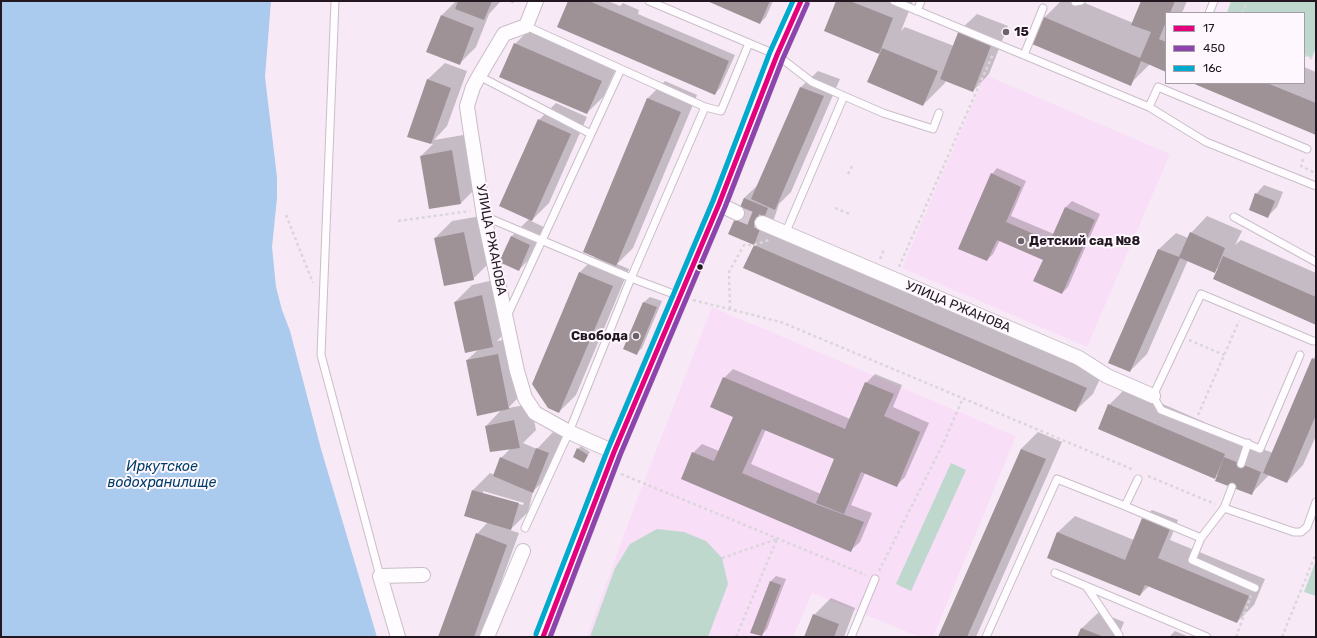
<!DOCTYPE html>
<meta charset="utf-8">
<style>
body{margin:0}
#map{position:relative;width:1317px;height:638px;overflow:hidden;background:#f7eaf6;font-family:Rubik,sans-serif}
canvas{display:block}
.frame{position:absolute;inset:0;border:2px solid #231822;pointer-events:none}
.legend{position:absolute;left:1165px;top:12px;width:140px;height:72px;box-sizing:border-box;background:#fef8fe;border:1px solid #a69ea6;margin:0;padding:5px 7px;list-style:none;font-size:12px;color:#231822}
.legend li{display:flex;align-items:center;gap:8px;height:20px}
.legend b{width:20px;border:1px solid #a69ea6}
</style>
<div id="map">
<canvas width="1317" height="638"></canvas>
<div class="frame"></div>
<ul class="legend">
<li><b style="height:5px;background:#e5007d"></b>17</li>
<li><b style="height:5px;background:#8e44ad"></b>450</li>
<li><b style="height:5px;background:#00a9ce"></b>16с</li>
</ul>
</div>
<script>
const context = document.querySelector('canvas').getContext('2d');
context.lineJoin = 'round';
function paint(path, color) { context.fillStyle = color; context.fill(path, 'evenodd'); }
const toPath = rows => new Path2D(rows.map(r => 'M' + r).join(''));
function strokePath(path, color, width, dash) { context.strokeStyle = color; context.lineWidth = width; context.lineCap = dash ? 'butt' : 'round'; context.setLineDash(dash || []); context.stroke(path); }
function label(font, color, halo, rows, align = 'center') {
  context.font = font + ' Rubik,sans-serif'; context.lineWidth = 4; context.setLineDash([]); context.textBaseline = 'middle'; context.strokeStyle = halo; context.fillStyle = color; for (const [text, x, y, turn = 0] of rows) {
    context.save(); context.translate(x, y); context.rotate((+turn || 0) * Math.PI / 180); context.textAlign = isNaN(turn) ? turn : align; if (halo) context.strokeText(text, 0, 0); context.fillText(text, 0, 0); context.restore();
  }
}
const built = toPath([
 [985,75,1170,154,1087,347,902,268],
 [712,307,1016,436,933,637,920,637,812,593,793,637,587,637,633,510]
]);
const green = toPath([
 [1231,1,1316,1,1316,47,1312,58,1304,55,1304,13,1227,13],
 [951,463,966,470,911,591,896,584],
 [657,529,684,532,706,541,722,558,728,584,708,637,590,637,615,568,630,544],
 [1316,560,1316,596,1304,592]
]);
const water = toPath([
 [1,1,271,1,265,77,277,177,277,198,272,247,276,287,282,310,290,331,321,449,377,637,1,637]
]);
const shadow = toPath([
 [456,1,501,1,489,14,476,47,459,64,442,15],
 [507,1,515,1,513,3],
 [569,1,608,1,620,6,623,3,639,10,638,14,735,55,720,88,715,94],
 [709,1,773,1,766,17,760,23],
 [837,1,913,1,901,31,905,27,954,46,960,30,977,14,1008,26,989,74,973,91,946,80,945,83,923,105,869,82,883,48,879,53],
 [1061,1,1080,1,1133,23,1142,1,1187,1,1182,13,1166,13,1166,71,1150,64,1130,84,1044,18],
 [532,27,618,64,604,96,587,113,515,44],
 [445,63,467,71,447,126,434,140,469,134,478,186,461,203,430,208,421,156,433,144,408,136,428,79],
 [1304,67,1316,72,1316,134,1195,83,1304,83],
 [818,71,840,79,791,192,779,204,771,228,1103,372,1093,394,1076,410,744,267,756,244,730,234,744,198,759,184,801,87],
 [665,81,697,95,633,248,617,264,629,269,576,395,559,412,580,272,596,256,584,251,648,98],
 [556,103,587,117,549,203,531,221,546,228,535,253,519,270,511,237,529,219,539,120],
 [997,168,1026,181,1011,216,1054,234,1066,207,1072,201,1100,214,1068,287,1062,293,1044,259,1000,240,993,254,987,260,992,174],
 [1264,185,1283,192,1277,207,1268,216,1256,194],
 [481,216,490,262,473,279,435,238,452,221],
 [1207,216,1242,231,1235,245,1241,240,1316,273,1316,323,1220,266,1214,271,1188,260,1147,354,1130,371,1159,249,1176,233,1188,238,1191,233],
 [498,279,509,329,497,341,514,338,525,391,508,408,531,404,536,430,523,443,537,449,553,432,565,437,550,475,533,491,528,512,510,530,519,533,481,637,439,637,477,534,488,522,466,516,473,490,490,473,495,475,501,458,511,448,486,426,502,409,467,360,479,349,455,302,472,285],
 [483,491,524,503,523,505,483,494],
 [650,297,662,301,642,348,636,354,625,349,644,302],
 [1316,355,1316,436,1303,465,1287,482,1269,475,1251,494,1220,472,1214,477,1109,405,1126,388,1241,438,1238,446,1242,441,1273,453,1313,359],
 [733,369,850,419,866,383,875,374,902,385,893,407,929,423,905,477,896,486,865,473,851,505,872,513,860,542,851,550,693,453,702,444,719,451,734,416,724,378],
 [766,429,835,459,821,494,751,464],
 [1038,432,1062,442,976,637,939,637,1021,449],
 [581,446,590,452,583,462,578,449],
 [1152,510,1178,520,1170,540,1265,579,1254,605,1237,622,1149,586,1140,595,1048,557,1058,532,1075,516,1134,540,1143,518],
 [776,576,786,579,767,629,762,635,770,582],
 [831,598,855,608,844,637,805,637,814,615],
 [1099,612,1124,622,1118,637,1078,637,1082,628],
 [1175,631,1189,637,1169,637]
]);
const building = toPath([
 [458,1,492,1,484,20,455,9],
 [568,1,589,1,729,61,715,95,557,27],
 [707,1,770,1,760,24],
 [836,1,850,1,893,18,879,54,824,31],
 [1141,1,1175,1,1170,13,1166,13,1166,22,1159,39,1166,42,1166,72,1141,61,1131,86,1032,44,1044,17,1140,58,1151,32,1131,25],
 [441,15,474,28,460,65,426,52],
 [959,30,992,43,973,92,940,79],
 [514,43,602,81,587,114,499,77],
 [882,48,938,71,923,106,867,82],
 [427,79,451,88,431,144,407,137],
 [1192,83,1267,83,1316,103,1316,135],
 [800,87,824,96,775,210,751,199],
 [647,98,681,112,616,266,583,252],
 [538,119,571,134,532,221,499,206],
 [452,150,461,204,429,209,420,156],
 [991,173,1021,187,1006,222,1050,241,1065,207,1095,220,1062,294,1033,281,1043,260,997,240,987,261,958,249],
 [1255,193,1275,201,1268,218,1249,210],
 [744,198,768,208,754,245,728,234],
 [464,232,474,280,444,286,434,238],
 [1190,232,1225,248,1215,273,1180,258,1130,372,1108,363,1158,249,1179,257],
 [511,236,530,245,519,271,499,262],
 [754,245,1087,388,1076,412,743,268],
 [1223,256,1316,297,1316,325,1213,279],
 [579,272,613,286,559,413,548,408,532,384],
 [482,295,493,347,465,353,454,302],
 [643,302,657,307,637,355,623,349],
 [498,354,509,409,477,416,466,360],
 [1312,358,1316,360,1316,415,1287,483,1263,473],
 [723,377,845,429,865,382,894,394,884,416,920,432,897,487,861,472,844,514,816,503,834,459,762,429,742,473,815,504,864,522,851,552,681,479,692,452,714,461,733,417,710,407],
 [1108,404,1225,454,1215,479,1098,429],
 [514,420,520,448,490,452,485,426],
 [536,448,549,453,533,493,493,476,500,457,528,469],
 [577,448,588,455,584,463,573,457],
 [1021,449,1046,459,967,637,938,637],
 [1224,457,1261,472,1252,495,1215,481],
 [472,490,519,503,511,530,464,516],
 [1142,518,1170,529,1158,558,1249,596,1237,623,1145,585,1140,596,1047,558,1057,532,1125,560],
 [476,533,507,545,474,637,438,637],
 [770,581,781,585,762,636,750,633],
 [813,614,839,624,834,637,804,637],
 [1081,628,1104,637,1077,637]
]);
const minorTunnel = toPath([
 [737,213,762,223]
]);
const path = toPath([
 [1242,13,1248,1],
 [1304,55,1316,60],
 [1303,159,1301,166,1313,172,1312,174],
 [848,174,853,164],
 [835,208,850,214],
 [286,215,313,283],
 [398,221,470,211],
 [880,259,884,249],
 [899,267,993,54],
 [693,300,781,322,1134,470],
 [730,309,729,272,744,245,754,245,769,240],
 [1189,340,1224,355],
 [1198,415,1239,321],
 [621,474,866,575],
 [1148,476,1215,504],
 [722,558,777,539],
 [879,571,943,444,963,398],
 [736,637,777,539],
 [1236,637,1251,596],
 [1282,637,1316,553]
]);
const service = toPath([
 [335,1,321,355,380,576],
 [649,1,777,55,812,82,883,113,933,129,939,113],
 [894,1,1149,107,1206,142,1316,186],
 [1075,2,1081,1],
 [917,11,921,1],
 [1209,13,1214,1],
 [526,26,705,107,721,111,749,43],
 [1024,55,1043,8],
 [479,76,591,134],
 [1149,107,1158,87,1307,149],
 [484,216,631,278,679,296],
 [1234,217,1316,262],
 [785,234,844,96],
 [507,316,621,69],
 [1300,355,1260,449,1161,410,1153,396,1201,294,1313,341],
 [1241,464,1248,443],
 [1125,506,1201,538,1192,560,1255,588],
 [1224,508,1232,487],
 [525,528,569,432,631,278,705,107],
 [1201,538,1224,508,1294,532,1301,532,1307,527,1316,502],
 [1055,573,1207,637],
 [1086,586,1119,635,1119,637],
 [851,637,875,579],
 [986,637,1057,479,1125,506,1138,479]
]);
const minor = toPath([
 [536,1,526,26,504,34,479,76,473,87,467,106,470,127,484,216,517,371,525,398,535,413,569,432,614,452],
 [719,204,737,213],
 [762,223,1079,358,1107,376,1153,396],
 [398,637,380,576,423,575],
 [487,637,523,551]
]);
const tertiary = toPath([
 [543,637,614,452,719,204,777,55,801,1]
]);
const bus1 = toPath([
 [543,637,614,452,719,204,777,55,801,1]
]);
const bus2 = toPath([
 [550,637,620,455,725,207,783,58,807,4]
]);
const bus3 = toPath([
 [536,634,608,449,713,201,770,52,793,1]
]);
const markers = [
 [1006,32,4,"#6d626c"],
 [1021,241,4,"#6d626c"],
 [700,267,3.5,"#231822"],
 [636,336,4,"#6d626c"]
];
const poiNames = [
 ["15",1014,32],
 ["Детский сад №8",1029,241],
 ["Свобода",628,336,"right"]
];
const streetNames = [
 ["УЛИЦА РЖАНОВА",491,240,79],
 ["УЛИЦА РЖАНОВА",958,307,23]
];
const waterNames = [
 ["Иркутское",162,467],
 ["водохранилище",162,483]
];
paint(built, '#f8def7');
paint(green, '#bed8cd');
paint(water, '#aacaee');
paint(shadow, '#0003');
paint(building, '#9e9297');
strokePath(minorTunnel, '#d7cad6', 14, [14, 7]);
strokePath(service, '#c9bec8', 9);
strokePath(minor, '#c9bec8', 16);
strokePath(tertiary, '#c9bec8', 19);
strokePath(path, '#dbd6db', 2.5, [3, 3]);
strokePath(service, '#fefcfe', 7);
strokePath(minor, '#fefcfe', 14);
strokePath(tertiary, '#fefcfe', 17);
strokePath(bus1, '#e5007d', 5);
strokePath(bus2, '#8e44ad', 5);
strokePath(bus3, '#00a9ce', 5);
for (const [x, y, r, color] of markers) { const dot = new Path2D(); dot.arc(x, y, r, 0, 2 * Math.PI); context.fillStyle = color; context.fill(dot); strokePath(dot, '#fef8fe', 1.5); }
label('bold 13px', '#231822', '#fef8fe', poiNames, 'left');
label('13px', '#231822', '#fef8fe', streetNames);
label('italic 14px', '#003d68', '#fef8fe', waterNames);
</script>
